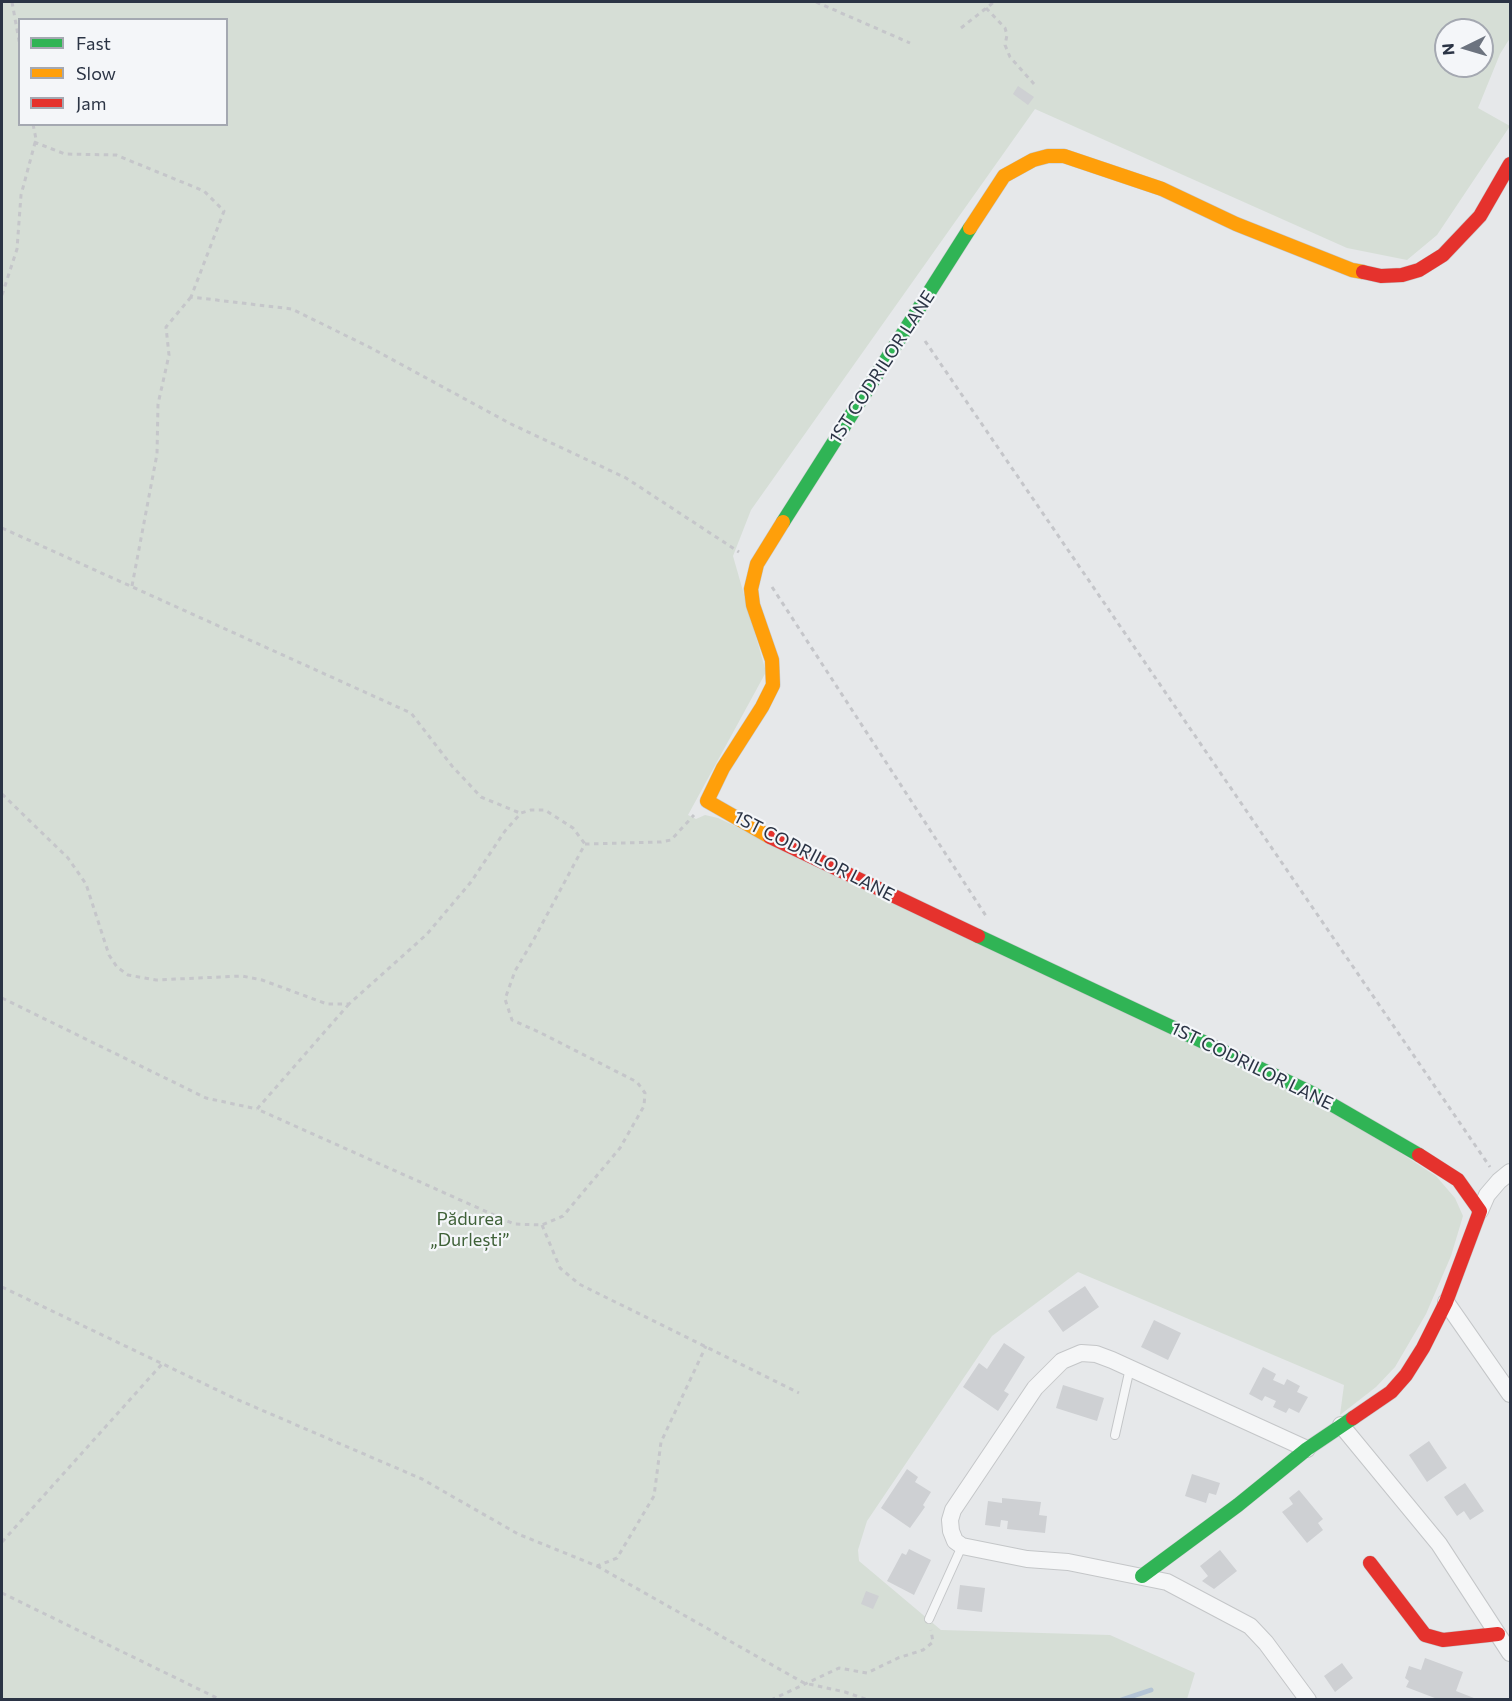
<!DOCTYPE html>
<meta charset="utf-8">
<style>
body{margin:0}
#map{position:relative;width:1512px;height:1701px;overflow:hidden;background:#e6e8ea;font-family:Commissioner,sans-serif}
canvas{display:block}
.frame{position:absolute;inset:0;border:3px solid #2b3445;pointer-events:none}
.legend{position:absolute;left:18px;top:18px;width:210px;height:108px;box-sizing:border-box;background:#f4f6f9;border:2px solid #a4a8b1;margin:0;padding:8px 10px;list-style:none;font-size:18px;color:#2b3445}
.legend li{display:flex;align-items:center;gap:12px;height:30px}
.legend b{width:30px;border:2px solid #a4a8b1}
.north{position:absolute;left:1434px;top:18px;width:60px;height:60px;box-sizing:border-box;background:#f4f6f9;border:2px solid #a4a8b1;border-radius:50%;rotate:265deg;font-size:16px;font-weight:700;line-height:24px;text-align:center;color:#2b3445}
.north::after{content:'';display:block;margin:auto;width:21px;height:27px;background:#6c737f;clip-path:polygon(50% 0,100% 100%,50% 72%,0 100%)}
</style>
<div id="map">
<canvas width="1512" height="1701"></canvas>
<div class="frame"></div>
<ul class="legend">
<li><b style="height:8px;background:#30b455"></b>Fast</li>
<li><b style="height:8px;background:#ff9f0a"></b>Slow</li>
<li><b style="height:8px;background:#e5322d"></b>Jam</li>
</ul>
<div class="north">N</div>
</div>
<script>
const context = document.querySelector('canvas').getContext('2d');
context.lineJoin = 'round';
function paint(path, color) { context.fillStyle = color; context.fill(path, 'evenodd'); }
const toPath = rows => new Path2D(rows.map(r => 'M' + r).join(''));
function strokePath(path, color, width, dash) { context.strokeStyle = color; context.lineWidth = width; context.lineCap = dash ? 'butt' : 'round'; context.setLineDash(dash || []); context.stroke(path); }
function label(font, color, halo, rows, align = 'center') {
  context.font = font + ' Commissioner,sans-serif'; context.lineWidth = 4.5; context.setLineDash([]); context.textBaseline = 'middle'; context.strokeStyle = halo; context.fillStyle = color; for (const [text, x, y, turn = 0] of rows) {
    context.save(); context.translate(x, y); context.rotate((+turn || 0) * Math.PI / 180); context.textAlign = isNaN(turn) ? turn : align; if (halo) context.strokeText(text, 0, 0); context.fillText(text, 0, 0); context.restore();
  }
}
const green = toPath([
 [2,2,1510,2,1510,38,1500,54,1478,108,1510,126,1437,235,1407,260,1347,248,1035,109,751,510,733,556,766,672,688,815,696,819,705,815,718,818,1328,1106,1436,1176,1455,1198,1463,1216,1451,1256,1426,1314,1395,1367,1376,1387,1340,1415,1344,1385,1078,1272,992,1336,867,1521,858,1550,859,1561,941,1630,1110,1635,1195,1673,1187,1699,2,1700],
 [20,20,226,20,226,124,20,124],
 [1446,30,1482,30,1482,66,1446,66]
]);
const stream = toPath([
 [1121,1700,1151,1690]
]);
const building = toPath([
 [1018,86,1034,97,1028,105,1013,94],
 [1085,1286,1099,1307,1063,1332,1048,1311],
 [1154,1320,1181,1333,1168,1360,1141,1347],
 [1004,1343,1025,1357,1004,1391,1009,1394,998,1411,963,1387,979,1363,987,1369],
 [1263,1367,1276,1374,1273,1380,1284,1385,1287,1379,1300,1386,1297,1392,1308,1397,1299,1413,1289,1408,1286,1413,1273,1407,1276,1401,1265,1396,1262,1401,1249,1394],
 [1063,1385,1104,1398,1097,1421,1056,1408],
 [1429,1441,1447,1468,1427,1482,1409,1455],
 [907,1469,918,1477,915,1482,931,1492,923,1505,925,1507,910,1528,881,1508],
 [1192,1474,1220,1483,1216,1495,1209,1493,1206,1503,1185,1496],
 [1465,1483,1484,1511,1470,1520,1464,1511,1457,1516,1444,1497],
 [1299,1490,1323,1519,1318,1523,1323,1530,1307,1543,1282,1512,1293,1504,1289,1498],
 [1002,1498,1041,1502,1039,1515,1047,1516,1045,1533,1007,1529,1008,1521,1001,1520,1000,1527,985,1525,988,1501,1002,1503],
 [909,1549,931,1560,914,1595,887,1581,902,1553,906,1555],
 [1220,1550,1237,1571,1214,1589,1202,1581,1208,1576,1200,1566],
 [960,1585,985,1588,982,1612,957,1609],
 [866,1591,879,1596,873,1609,861,1604],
 [1425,1658,1463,1672,1456,1691,1479,1700,1440,1700,1406,1687,1409,1681,1405,1678,1409,1666,1421,1670],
 [1342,1663,1353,1678,1335,1692,1324,1676]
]);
const path = toPath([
 [12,2,20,46],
 [816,2,910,43],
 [986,8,1005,28,1007,35,1005,45,1010,57,1034,84],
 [961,28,994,2],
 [34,142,65,154,116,155,204,191,224,211,191,297,292,309,371,348,511,424,626,478,739,552],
 [2,295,17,249,21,195,36,139,33,124],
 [925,341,1490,1167],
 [2,528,411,713,452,766,481,797,520,813],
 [132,586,157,454,158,404,169,355,166,327,191,297],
 [772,587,986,916],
 [2,794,68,858,86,884,109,955,117,967,128,975,156,980,242,976,262,980,327,1004,349,1004,427,934,471,882,505,831,521,813,531,810,545,810,573,828,585,844],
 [585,844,661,842,671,840,694,815],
 [2,998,206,1098,257,1109],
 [349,1004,257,1109,514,1224,542,1225,563,1216,620,1148,644,1106,645,1093,637,1082,539,1032,512,1020,505,999,515,971,534,939,585,844],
 [542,1225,560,1268,579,1284,799,1393],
 [2,1287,236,1399,422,1479,518,1534,597,1566,617,1558,654,1496,661,1442,706,1346],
 [2,1542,162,1364],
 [597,1566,804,1683,845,1692,868,1700],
 [2,1593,221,1700],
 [771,1700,839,1668,867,1673,898,1658,923,1650,933,1642,931,1630]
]);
const lane = toPath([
 [1115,1435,1130,1368],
 [929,1619,962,1546]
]);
const street = toPath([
 [1480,1211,1487,1195,1499,1181,1510,1172],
 [1446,1302,1510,1394],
 [1341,1425,1439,1544,1510,1653],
 [1307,1449,1112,1360,1096,1354,1081,1353,1062,1361,1035,1388,953,1510,950,1520,951,1531,955,1541,962,1546,1027,1559,1068,1562,1167,1582,1250,1626,1266,1643,1308,1700]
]);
const fast = toPath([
 [783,522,970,228],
 [978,936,1312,1093,1419,1155],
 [1142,1576,1238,1505,1307,1449,1353,1418]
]);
const slow = toPath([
 [970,228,1004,176,1033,160,1048,156,1064,156,1162,189,1236,224,1352,270,1363,272],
 [770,837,707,801,723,768,762,707,773,685,772,660,753,605,751,589,757,564,783,522]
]);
const jam = toPath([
 [1363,272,1381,276,1402,275,1419,270,1443,255,1480,216,1510,164],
 [770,837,978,936],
 [1353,1418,1391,1392,1406,1375,1423,1348,1446,1302,1480,1211,1458,1180,1419,1155],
 [1370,1563,1425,1635,1443,1640,1498,1634]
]);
const streetNames = [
 ["1ST CODRILOR LANE",882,367,-57],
 ["1ST CODRILOR LANE",814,856,27],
 ["1ST CODRILOR LANE",1252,1066,26]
];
const parkNames = [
 ["Pădurea",470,1219],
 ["„Durlești”",470,1240]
];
paint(green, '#d6ded6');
strokePath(stream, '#b4c4d5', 5);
paint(building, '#ced0d3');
strokePath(lane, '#c4c6c8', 10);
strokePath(street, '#c4c6c8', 18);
strokePath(fast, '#c4c6c8', 15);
strokePath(slow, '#c4c6c8', 15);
strokePath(jam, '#c4c6c8', 15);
strokePath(path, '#c5c6ca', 3, [4.5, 4.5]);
strokePath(lane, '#f5f6f7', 8);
strokePath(street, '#f5f6f7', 16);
strokePath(fast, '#30b455', 14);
strokePath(slow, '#ff9f0a', 14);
strokePath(jam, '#e5322d', 14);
label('18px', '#2b3445', '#f4f6f9', streetNames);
label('18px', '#3f6138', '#f4f6f9', parkNames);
</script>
